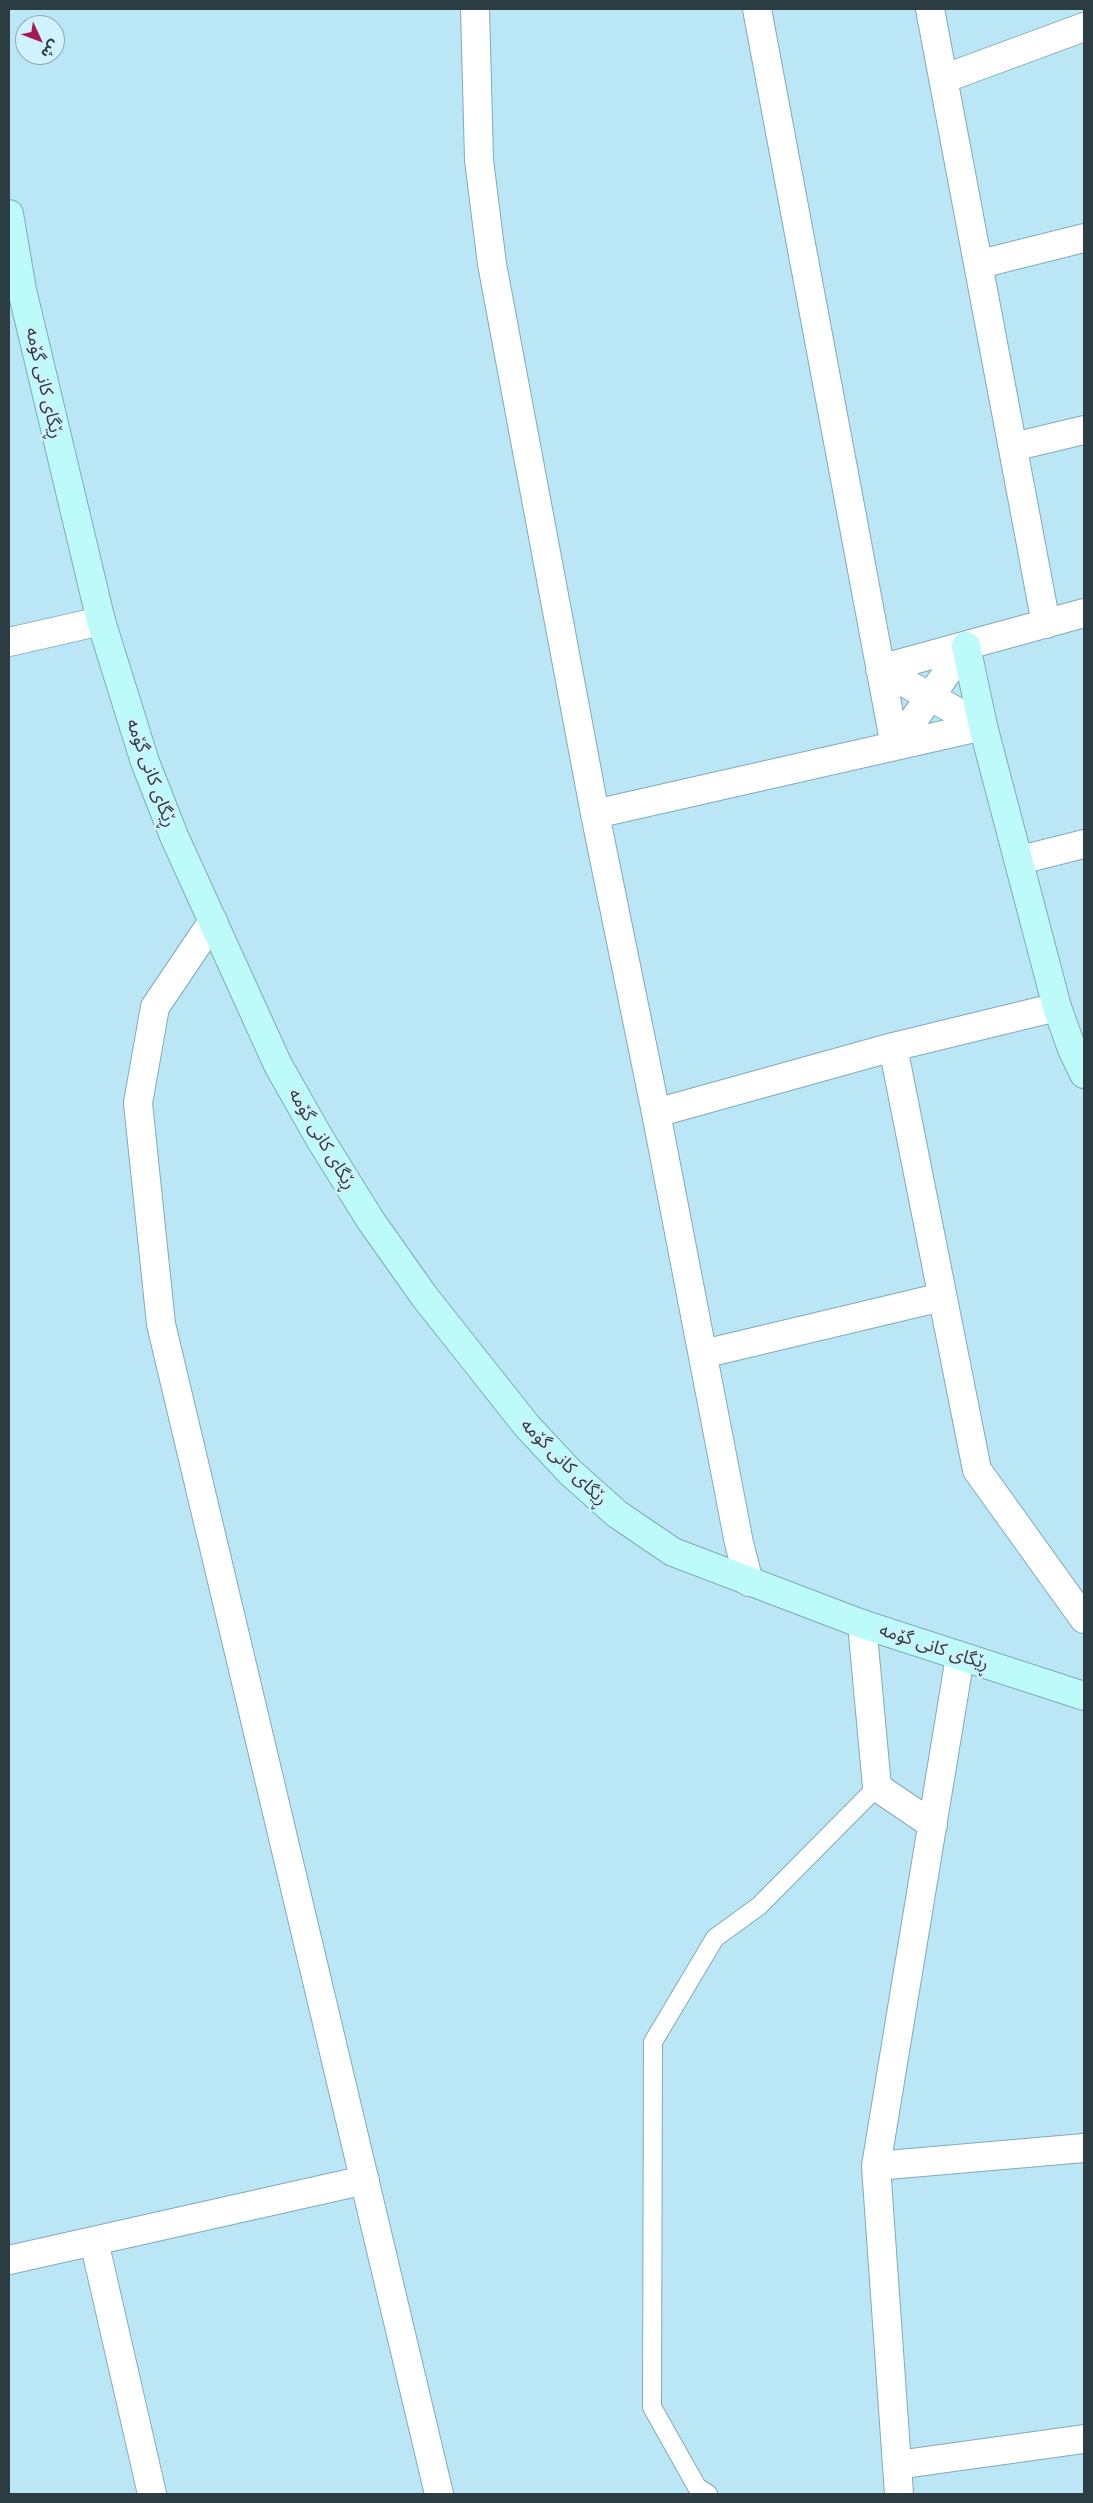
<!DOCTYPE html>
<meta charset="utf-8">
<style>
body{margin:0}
#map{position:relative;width:1093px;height:2503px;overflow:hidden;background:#bbe6f5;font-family:Raleway,"Noto Sans Arabic",sans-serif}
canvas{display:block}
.frame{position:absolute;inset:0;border:10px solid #2b3c42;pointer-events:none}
.north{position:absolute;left:15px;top:15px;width:50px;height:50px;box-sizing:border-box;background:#cff2fe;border:1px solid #8da9b3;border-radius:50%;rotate:133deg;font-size:14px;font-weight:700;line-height:20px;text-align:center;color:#2b3c42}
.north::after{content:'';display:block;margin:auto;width:18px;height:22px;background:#a81853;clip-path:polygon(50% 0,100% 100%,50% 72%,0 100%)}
</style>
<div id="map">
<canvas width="1093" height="2503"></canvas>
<div class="frame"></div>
<div class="north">ش</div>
</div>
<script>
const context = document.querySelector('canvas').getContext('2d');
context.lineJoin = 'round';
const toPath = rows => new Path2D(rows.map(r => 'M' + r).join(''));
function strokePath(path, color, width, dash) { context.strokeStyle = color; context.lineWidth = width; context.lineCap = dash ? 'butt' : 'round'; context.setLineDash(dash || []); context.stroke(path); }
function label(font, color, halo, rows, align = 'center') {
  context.font = font + ' Raleway,"Noto Sans Arabic",sans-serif'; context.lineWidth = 5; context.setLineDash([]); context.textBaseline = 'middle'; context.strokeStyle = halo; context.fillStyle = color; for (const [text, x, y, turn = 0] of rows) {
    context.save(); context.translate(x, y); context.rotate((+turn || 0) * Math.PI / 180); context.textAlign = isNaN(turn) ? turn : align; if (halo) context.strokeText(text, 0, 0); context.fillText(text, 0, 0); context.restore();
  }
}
const lane = toPath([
 [708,2494,697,2487,652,2407,653,2042,715,1938,759,1906,877,1787]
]);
const street = toPath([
 [475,9,479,160,492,264,595,814,656,1113,739,1543,749,1582],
 [757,9,895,746],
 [930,9,1046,624],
 [943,79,1084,27],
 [980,264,1084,238],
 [1013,447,1084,430],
 [9,642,101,621],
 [880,669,1084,613],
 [880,669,983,726],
 [895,746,966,646],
 [595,814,983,726],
 [1020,860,1084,844],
 [213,921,155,1007,138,1103,161,1324,439,2494],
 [893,1047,977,1470,1084,1619],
 [656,1113,893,1047,1057,1007],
 [703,1354,942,1297],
 [862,1624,877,1787,933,1825],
 [876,2166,1084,2148],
 [94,2241,152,2494],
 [9,2260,365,2180],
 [897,2465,1084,2439],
 [899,2494,876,2166,960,1657]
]);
const secondary = toPath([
 [9,214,22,290,101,621,145,762,174,836,278,1065,320,1139,371,1221,424,1296,527,1426,570,1472,617,1514,673,1552,862,1624,1084,1696],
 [966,646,983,726,1057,1007,1072,1049,1084,1074]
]);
const streetNames = [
 ["ڕێگای کانی گۆمە",44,383,77],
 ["ڕێگای کانی گۆمە",151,773,70],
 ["ڕێگای کانی گۆمە",322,1139,59],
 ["ڕێگای کانی گۆمە",564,1462,45],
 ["ڕێگای کانی گۆمە",934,1647,18]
];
strokePath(lane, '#81abb9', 20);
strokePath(street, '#81abb9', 30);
strokePath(secondary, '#81abb9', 30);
strokePath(lane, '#fff', 18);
strokePath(street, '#fff', 28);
strokePath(secondary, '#bcfbfa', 28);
label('18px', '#2b3c42', '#cff2fe', streetNames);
</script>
